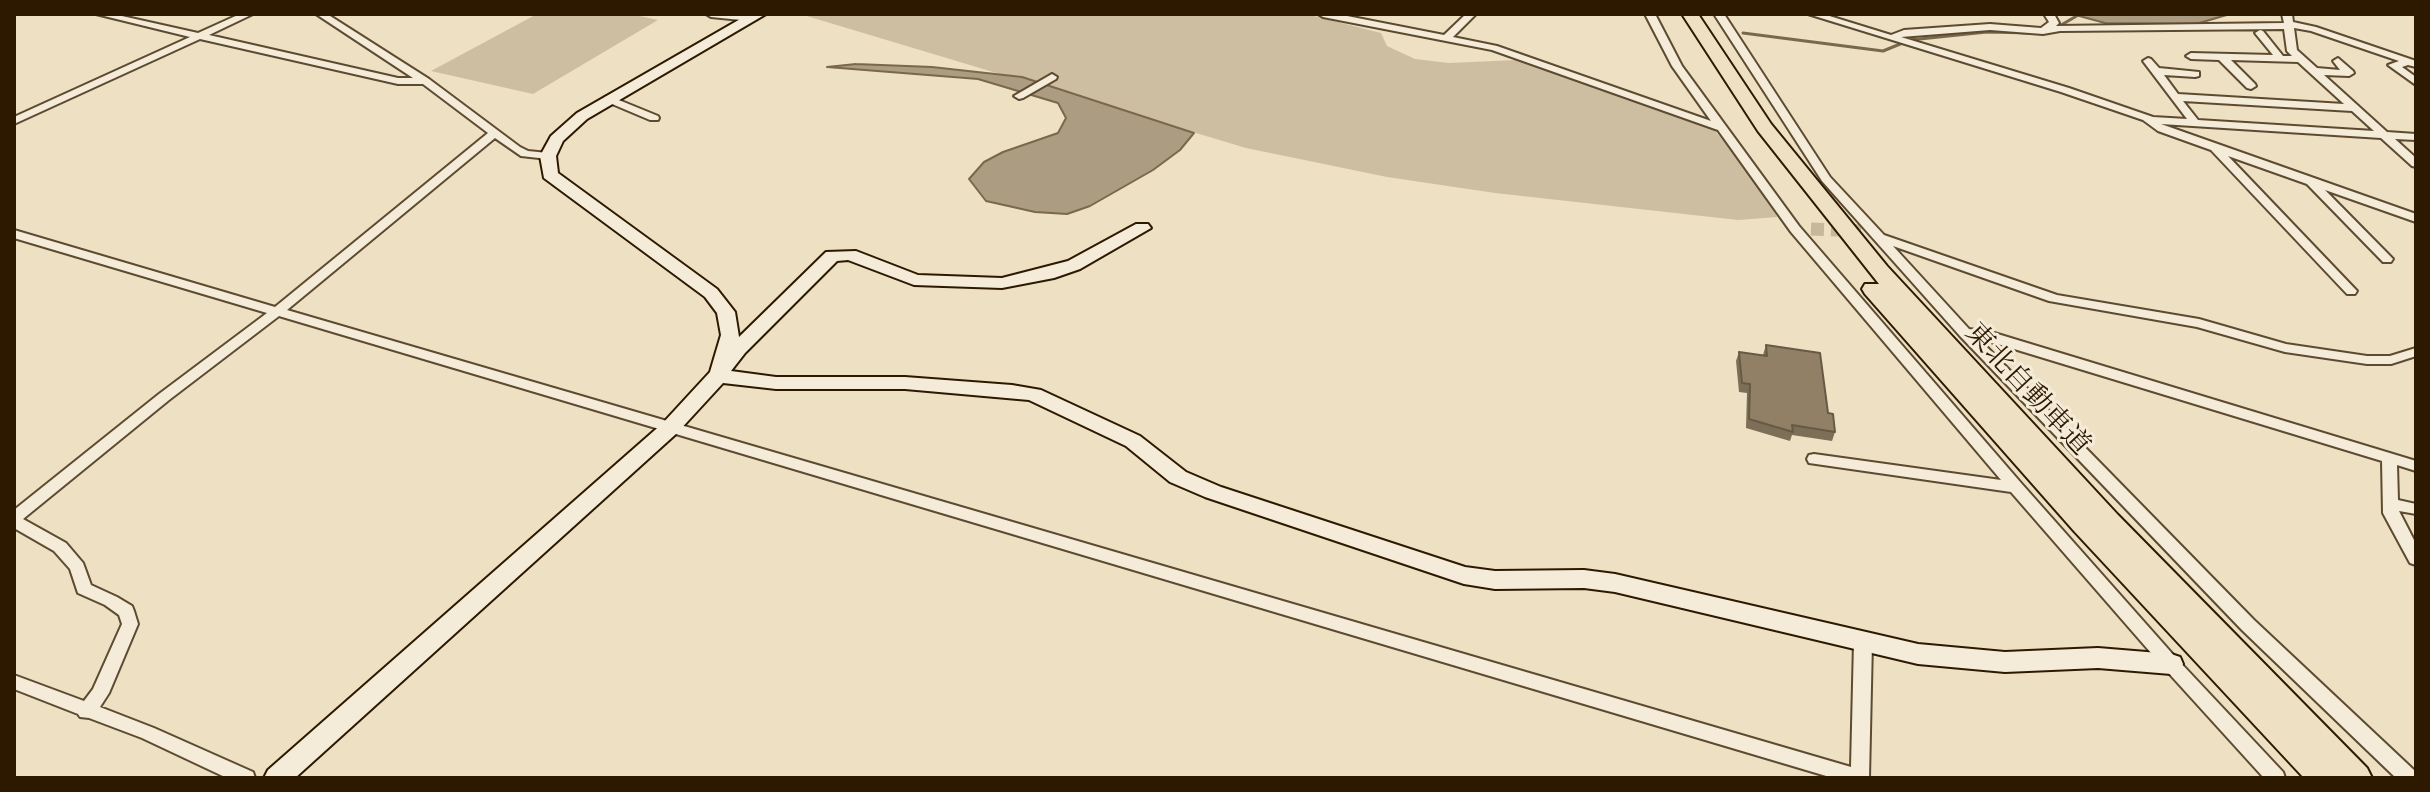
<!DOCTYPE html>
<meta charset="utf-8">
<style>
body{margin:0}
#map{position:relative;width:2430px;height:792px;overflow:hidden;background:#eee0c3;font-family:"Gentium Book Plus",serif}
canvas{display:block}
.frame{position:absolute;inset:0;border:16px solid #2d1900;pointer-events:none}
</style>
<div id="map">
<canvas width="2430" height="792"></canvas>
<div class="frame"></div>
</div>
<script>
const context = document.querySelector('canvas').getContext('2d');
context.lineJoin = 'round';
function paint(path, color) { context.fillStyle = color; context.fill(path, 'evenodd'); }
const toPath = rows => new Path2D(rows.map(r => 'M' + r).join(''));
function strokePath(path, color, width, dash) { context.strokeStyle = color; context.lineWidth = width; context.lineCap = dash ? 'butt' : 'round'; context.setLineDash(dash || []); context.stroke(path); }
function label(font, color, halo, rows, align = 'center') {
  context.font = font + ' "Gentium Book Plus","Noto Serif JP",serif'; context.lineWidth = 6; context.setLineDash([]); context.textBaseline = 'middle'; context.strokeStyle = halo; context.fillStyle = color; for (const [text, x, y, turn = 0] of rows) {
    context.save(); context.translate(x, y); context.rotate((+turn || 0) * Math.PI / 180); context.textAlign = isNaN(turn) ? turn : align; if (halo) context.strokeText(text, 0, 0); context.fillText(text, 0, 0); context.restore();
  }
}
const green = toPath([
 [537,14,630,14,658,20,533,94,431,71],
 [800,14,1306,14,1381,33,1387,46,1415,59,1449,63,1516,60,1712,127,1765,193,1777,217,1738,220,1495,193,1387,177,1246,148]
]);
const water = toPath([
 [2072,14,2230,14,2196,24,2105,23,2072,14],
 [856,64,932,67,1022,77,1194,133,1180,150,1153,170,1090,206,1067,214,1035,212,986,201,969,179,984,162,1003,152,1058,133,1066,118,1058,103,978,79,827,67,856,64]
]);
const stream = toPath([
 [2056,28,2080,14],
 [1743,33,1883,51,1910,40,1987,32,2033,33]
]);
const streetTunnel = toPath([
 [1811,229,1861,231]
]);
const street = toPath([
 [96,14,113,14,198,33,240,14,253,14,209,35,398,78,413,78,316,14,327,14,429,79,520,147,528,151,548,153,554,156,548,159,521,156,495,138,287,310,1851,767,1854,642,1857,637,1863,635,1869,637,1872,642,1869,778,1833,778,279,316,169,400,23,519,66,543,83,563,91,585,117,597,132,606,134,611,138,624,109,693,100,707,154,728,253,772,255,778,227,778,142,738,89,718,80,717,78,714,14,689,14,675,84,701,93,689,122,624,119,615,105,605,78,593,70,569,54,551,14,528,14,510,159,394,267,313,14,238,14,230,275,307,488,133,423,84,398,84,200,39,14,124,14,117,190,37,96,14],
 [706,14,739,14,756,18,751,21,711,17,706,14],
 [1318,14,1337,14,1444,35,1466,14,1476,14,1453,37,1497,46,1711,121,1672,66,1645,14,1655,14,1682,66,1799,226,2021,483,2177,659,2283,772,2285,778,2264,778,2165,669,2011,492,1809,463,1807,459,1809,455,1814,454,2001,480,1791,232,1718,130,1492,50,1323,17,1318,14],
 [1714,14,1724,14,1830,177,1884,235,2057,295,2199,319,2286,344,2367,356,2390,356,2416,348,2416,356,2391,364,2367,364,2285,352,2197,327,2049,301,1893,246,1969,329,1991,332,2416,461,2416,471,2397,465,2398,500,2416,504,2416,514,2399,511,2416,544,2416,565,2410,563,2383,513,2382,461,1978,338,2254,620,2416,772,2416,778,2396,778,2242,630,1960,336,1822,181,1714,14],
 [1808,14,1823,14,1891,35,1904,30,1990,24,2041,28,2049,22,2044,14,2054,14,2059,23,2056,26,2284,23,2282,14,2292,14,2293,22,2316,27,2416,61,2416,67,2408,65,2402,67,2416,77,2416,85,2388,65,2399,61,2311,31,2294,28,2297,50,2317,68,2340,70,2333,61,2338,58,2353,71,2354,73,2349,76,2324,75,2387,132,2416,134,2416,140,2395,139,2416,158,2416,167,2412,166,2381,138,2161,124,2416,214,2416,222,2325,190,2393,259,2391,262,2383,262,2307,184,2228,156,2357,291,2355,294,2347,294,2211,150,2158,131,2143,120,2061,92,1808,14],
 [2284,29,2287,51,2292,56,2283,56,2263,31,2260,30,2255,33,2273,55,2191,53,2186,56,2191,59,2219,60,2247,88,2251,89,2256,86,2255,84,2231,60,2298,62,2344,104,2178,94,2164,75,2195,77,2199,76,2199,72,2159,68,2151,59,2148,58,2143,61,2187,119,2153,117,2069,88,1901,37,1990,30,2043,34,2060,31,2284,29],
 [2183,101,2352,111,2374,131,2198,120,2183,101],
 [1052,74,1057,77,1056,79,1023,98,1019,99,1014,96,1052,74],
 [609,96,658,116,659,118,658,120,650,120,605,101,605,97,609,96]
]);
const secondary = toPath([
 [749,14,766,14,587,119,563,141,556,156,558,173,717,289,735,312,739,337,826,252,856,251,918,275,1002,278,1068,261,1136,224,1148,224,1151,228,1080,269,1054,278,1002,288,914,285,848,260,837,261,745,353,731,371,776,377,905,377,1012,385,1041,390,1140,436,1186,472,1221,487,1465,567,1495,571,1584,570,1615,574,1918,644,2005,652,2098,648,2171,654,2180,657,2183,664,2180,671,2171,674,2098,668,2005,672,1918,664,1615,592,1584,588,1495,589,1464,584,1205,497,1170,482,1126,446,1029,400,905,389,776,389,723,383,677,433,295,778,264,778,268,770,663,423,710,372,721,335,717,313,705,297,544,178,540,156,551,136,577,113,749,14]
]);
const highway = toPath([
 [1682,14,1698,14,1771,124,1887,266,2118,515,2367,768,2372,778,2304,778,2074,531,1865,294,1862,289,1865,284,1879,284,1758,131,1682,14]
]);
const wall = toPath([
 [1766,345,1828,413,1835,432,1832,441,1792,435,1790,441,1746,428,1747,393,1739,392,1736,361,1739,352,1763,355]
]);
const building = toPath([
 [1766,345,1820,353,1828,413,1833,414,1835,432,1792,425,1793,432,1749,419,1750,384,1742,383,1739,352,1767,356,1766,345]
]);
const streetNames = [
 ["東北自動車道",2027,390,47]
];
paint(green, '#cdbea2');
paint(water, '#ac9c81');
strokePath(water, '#79684d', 2);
strokePath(stream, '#79684d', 3);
strokePath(streetTunnel, '#c7b89c', 13, [13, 7]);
strokePath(street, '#5d4b31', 4);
strokePath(secondary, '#2d1900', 4);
strokePath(highway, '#2d1900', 4);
paint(street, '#f4ebd8');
paint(secondary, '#f4ebd8');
paint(highway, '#eee0c3');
paint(wall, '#7d6e57');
paint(building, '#918065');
strokePath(building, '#665a47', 2);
label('28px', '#2d1900', '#f4ebd8', streetNames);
</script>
